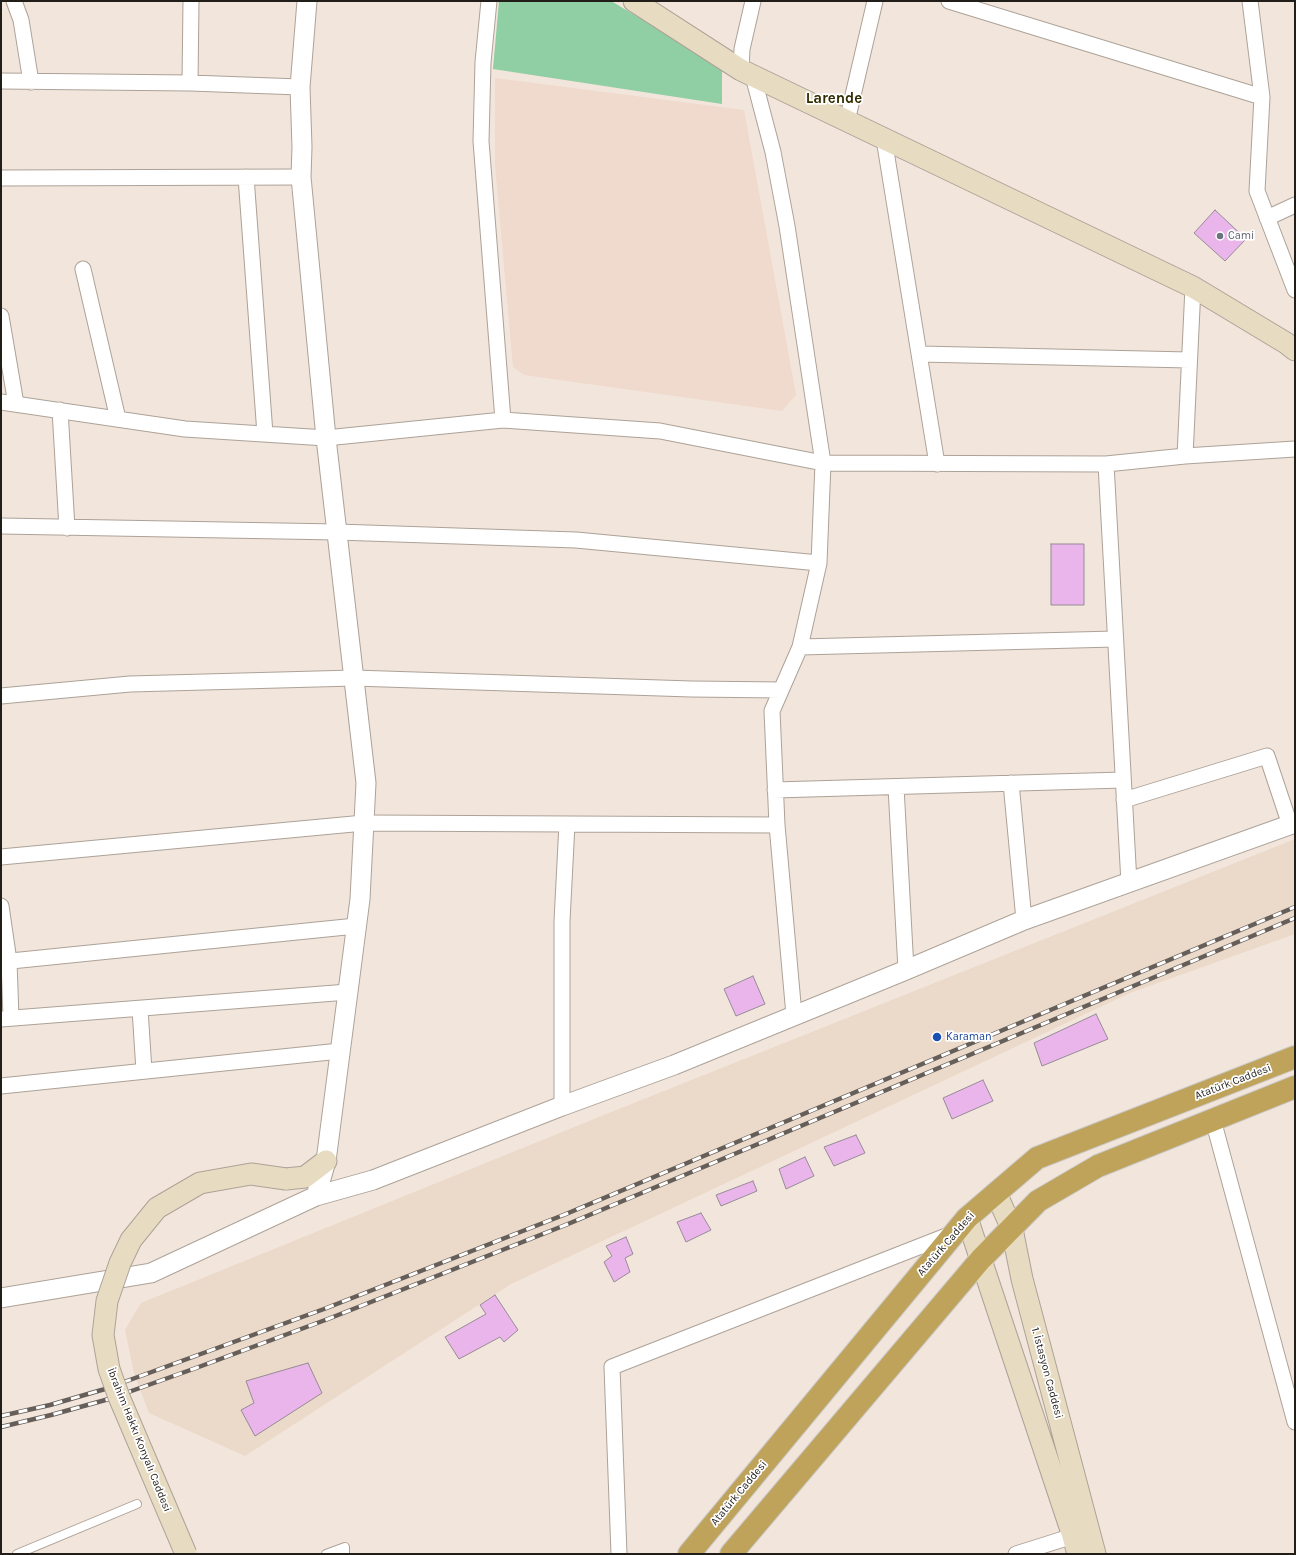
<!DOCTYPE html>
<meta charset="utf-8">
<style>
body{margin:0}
#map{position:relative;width:1296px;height:1555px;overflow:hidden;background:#f2e5db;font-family:Karla,sans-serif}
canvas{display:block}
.frame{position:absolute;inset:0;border:2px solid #211d19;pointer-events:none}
</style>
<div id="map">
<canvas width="1296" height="1555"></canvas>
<div class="frame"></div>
</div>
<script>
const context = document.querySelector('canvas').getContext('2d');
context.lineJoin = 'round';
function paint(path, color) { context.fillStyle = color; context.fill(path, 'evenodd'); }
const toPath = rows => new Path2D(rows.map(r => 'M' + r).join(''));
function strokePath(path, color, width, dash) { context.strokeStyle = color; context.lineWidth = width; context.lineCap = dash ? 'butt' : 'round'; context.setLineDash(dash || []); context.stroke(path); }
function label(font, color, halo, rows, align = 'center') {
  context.font = font + ' Karla,sans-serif'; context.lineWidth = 3.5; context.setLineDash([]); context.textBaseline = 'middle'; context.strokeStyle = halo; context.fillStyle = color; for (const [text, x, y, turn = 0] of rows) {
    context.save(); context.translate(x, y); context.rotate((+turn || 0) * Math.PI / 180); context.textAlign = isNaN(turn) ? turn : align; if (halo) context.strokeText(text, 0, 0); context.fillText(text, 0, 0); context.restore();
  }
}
const built = toPath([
 [1295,839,1295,934,1130,993,511,1284,245,1456,149,1413,134,1373,125,1330,141,1303,604,1115]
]);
const education = toPath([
 [495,78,744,110,796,395,782,411,524,375,513,367,495,165]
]);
const green = toPath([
 [499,1,611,1,722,67,722,104,493,69]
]);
const building = toPath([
 [1215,210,1246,239,1225,261,1194,233,1215,210],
 [1051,544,1084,544,1084,605,1051,605,1051,544],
 [753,976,765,1004,736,1016,724,989,753,976],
 [1096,1014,1108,1039,1042,1066,1034,1043,1096,1014],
 [983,1080,993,1101,952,1119,943,1098,983,1080],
 [856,1135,865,1153,834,1166,824,1147,856,1135],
 [805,1157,814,1176,786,1189,779,1169,805,1157],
 [753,1181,757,1191,721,1206,716,1195,753,1181],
 [701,1213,711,1230,686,1242,677,1222,701,1213],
 [626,1237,633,1254,625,1258,630,1272,614,1282,604,1262,612,1256,606,1246,626,1237],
 [495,1295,518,1330,504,1342,500,1337,459,1359,445,1337,486,1314,480,1305,495,1295],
 [308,1363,322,1393,255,1436,241,1410,254,1403,246,1381,308,1363]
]);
const service = toPath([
 [17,1554,137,1504],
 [326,1554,345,1547,345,1554]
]);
const minor = toPath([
 [14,1,21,20,31,82],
 [489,1,483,62,481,141,503,420],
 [949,1,1262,97],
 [1250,1,1262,97,1257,191,1295,290],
 [741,70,742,49,753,1],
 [753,76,773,152,787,226,823,463,819,563,800,647,772,711,777,825,794,1015],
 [1,81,190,83,300,87],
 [190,83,191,1],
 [847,121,875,1],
 [884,139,937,464],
 [246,177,265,434],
 [1,178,301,177],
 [1267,218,1295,205],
 [83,269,118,419],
 [1,316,16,404],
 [920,354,1189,360],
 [1,402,185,429,326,438,503,420,660,431,823,463,1106,464,1185,456,1295,449],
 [60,410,67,528],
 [1185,456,1193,287],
 [1106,464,1129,883],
 [1,526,337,532,576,540,819,563],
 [800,647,1115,639],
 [1,696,130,684,354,678,691,689,781,690],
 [1011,783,1024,920],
 [896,787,906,970],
 [775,790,1123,780],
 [1124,800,1267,756,1290,825],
 [1,857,364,823,777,825],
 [1,906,9,961,11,1018],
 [1,962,356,926],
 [140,1009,144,1071],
 [1,1019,348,992],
 [1,1086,340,1051],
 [562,1106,562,921,567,824],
 [1213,1120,1295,1422],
 [619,1554,612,1367,954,1233],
 [1016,1554,1073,1536]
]);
const tertiary = toPath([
 [316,1196,373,1180,562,1106,674,1065,906,970,1024,920,1295,823],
 [1,1298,151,1273,316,1196,326,1161,360,899,366,783,326,438,301,177,302,147,300,87,307,1]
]);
const secondary = toPath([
 [634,1,741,70,1193,287,1286,343,1295,350],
 [286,1179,305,1177,326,1161],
 [996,1193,1012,1229,1022,1279,1095,1554],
 [967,1218,1073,1536,1078,1554]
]);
const trunk = toPath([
 [689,1554,967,1218,1037,1158,1295,1057],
 [731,1554,981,1259,1038,1201,1098,1166,1295,1087]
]);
const rail = toPath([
 [1,1416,50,1405,105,1389,324,1309,566,1214,1295,907],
 [1,1427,51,1415,109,1399,196,1368,328,1319,568,1224,1295,918]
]);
const secondaryBridge = toPath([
 [186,1554,119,1397,109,1369,103,1335,107,1301,120,1263,131,1240,157,1208,200,1183,251,1174,286,1179]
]);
const markers = [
 [1220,236,4,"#6b7280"],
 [937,1037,5,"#1a4fb4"]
];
const worshipNames = [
 ["Cami",1228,236]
];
const transitNames = [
 ["Karaman",946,1037]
];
const streetNames = [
 ["Atatürk Caddesi",1233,1082,-21],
 ["Atatürk Caddesi",946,1244,-49],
 ["1. İstasyon Caddesi",1047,1373,75],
 ["İbrahim Hakkı Konyalı Caddesi",139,1440,68],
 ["Atatürk Caddesi",739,1493,-50]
];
const districtNames = [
 ["Larende",834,99]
];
paint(built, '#ebd9c9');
paint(education, '#f0d9cd');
paint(green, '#8fcfa3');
paint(building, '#eab5eb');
strokePath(building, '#958b95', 1);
strokePath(service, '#ada298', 10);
strokePath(minor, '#ada298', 17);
strokePath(tertiary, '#ada298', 21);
strokePath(secondary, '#ada298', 23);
strokePath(trunk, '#cac9c8', 24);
strokePath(service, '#fff', 8);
strokePath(minor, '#fff', 15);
strokePath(tertiary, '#fff', 19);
strokePath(secondary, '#e7dcc1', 21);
strokePath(trunk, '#bfa35a', 22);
strokePath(rail, '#665f59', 4.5);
strokePath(rail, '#fff', 3, [9]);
strokePath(secondaryBridge, '#ada298', 23, []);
strokePath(secondaryBridge, '#e7dcc1', 21);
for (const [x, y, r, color] of markers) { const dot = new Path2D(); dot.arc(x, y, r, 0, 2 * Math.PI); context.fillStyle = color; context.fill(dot); strokePath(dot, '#fff', 1.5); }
label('11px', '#5b616d', '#fff', worshipNames, 'left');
label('11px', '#164399', '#fff', transitNames, 'left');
label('11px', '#211d19', '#fff', streetNames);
label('bold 15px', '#312b00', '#fff', districtNames);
</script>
